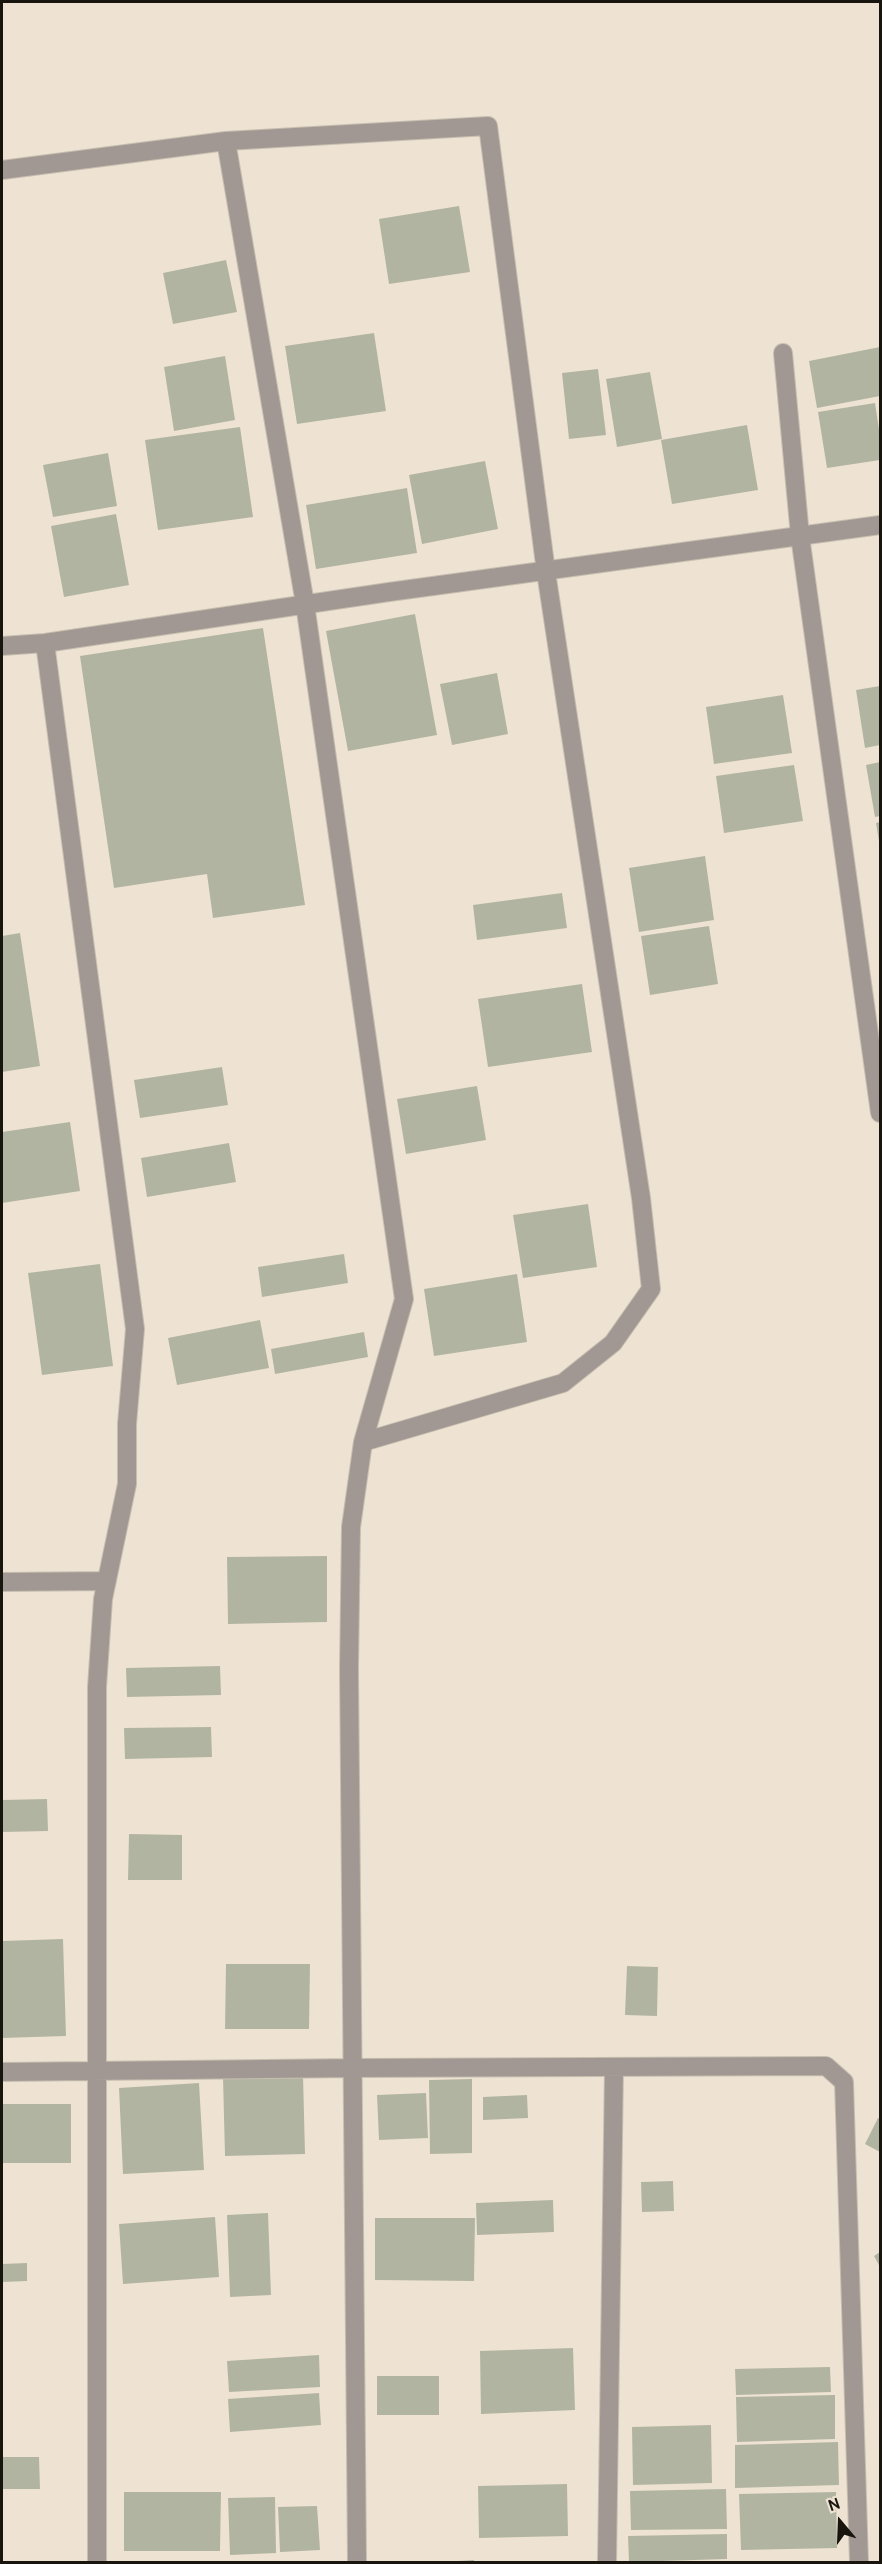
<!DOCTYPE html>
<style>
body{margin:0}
#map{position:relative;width:882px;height:2564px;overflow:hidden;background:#eee3d2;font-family:Cabin,sans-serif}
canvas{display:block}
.frame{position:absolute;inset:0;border:3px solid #18150f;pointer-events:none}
.north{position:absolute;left:810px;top:2492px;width:60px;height:60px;-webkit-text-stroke:4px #eee3d2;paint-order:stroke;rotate:341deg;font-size:16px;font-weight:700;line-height:24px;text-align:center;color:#18150f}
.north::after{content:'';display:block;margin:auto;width:21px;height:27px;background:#18150f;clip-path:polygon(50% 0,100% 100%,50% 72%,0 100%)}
</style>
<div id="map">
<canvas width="882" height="2564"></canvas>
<div class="frame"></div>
<div class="north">N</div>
</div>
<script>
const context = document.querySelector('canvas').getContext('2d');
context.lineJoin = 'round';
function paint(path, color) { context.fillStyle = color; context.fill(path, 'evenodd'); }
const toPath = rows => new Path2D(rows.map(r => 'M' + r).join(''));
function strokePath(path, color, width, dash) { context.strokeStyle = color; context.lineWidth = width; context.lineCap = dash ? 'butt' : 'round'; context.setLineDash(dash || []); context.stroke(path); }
const building = toPath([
 [459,206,470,272,389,284,379,219],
 [226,260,237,312,173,324,163,273],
 [374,333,386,411,297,424,285,346],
 [880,347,880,396,817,408,809,361],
 [225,356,235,420,174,431,164,367],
 [598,369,606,435,569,439,562,373],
 [650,372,662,439,617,447,606,379],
 [875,403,880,436,880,460,827,468,818,412],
 [747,425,758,490,672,504,661,440],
 [240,427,253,517,158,530,145,440],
 [108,453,117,506,53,517,43,465],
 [485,461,498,529,422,544,409,475],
 [407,488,417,553,316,569,306,505],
 [116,514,129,585,64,597,51,526],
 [415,614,437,735,348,751,326,631],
 [263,628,305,905,213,918,207,874,114,888,80,656],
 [497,673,508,734,452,745,440,684],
 [880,686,880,745,865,748,856,690],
 [783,695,792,753,714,764,706,707],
 [880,762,880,816,875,817,866,765],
 [794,765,803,821,724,833,716,776],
 [880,822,880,841,879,841,876,823],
 [705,856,714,920,639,932,629,868],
 [562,893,567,928,477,940,473,905],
 [709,926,718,984,650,995,641,936],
 [20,933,40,1066,2,1072,2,936],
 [582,984,592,1052,488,1067,478,999],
 [222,1067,228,1105,140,1118,134,1080],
 [477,1086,486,1140,406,1154,397,1099],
 [70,1122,80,1191,2,1203,2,1132],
 [229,1143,236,1182,147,1197,141,1158],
 [588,1204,597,1267,523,1278,513,1215],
 [344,1254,348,1283,262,1297,258,1267],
 [100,1264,113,1366,42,1375,28,1273],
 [517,1274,527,1342,434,1356,424,1289],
 [260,1320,269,1368,177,1385,168,1338],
 [364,1332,368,1357,275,1374,271,1349],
 [327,1556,327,1622,228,1624,227,1557],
 [220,1666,221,1695,127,1697,126,1668],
 [211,1727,212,1757,125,1759,124,1728],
 [47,1799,48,1831,2,1832,2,1800],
 [129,1834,182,1835,182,1880,128,1880],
 [63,1939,66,2036,2,2038,2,1941],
 [226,1964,310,1964,309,2029,225,2029],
 [627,1966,658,1967,657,2016,625,2015],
 [303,2075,305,2154,225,2156,223,2077],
 [472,2079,472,2153,430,2154,429,2080],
 [199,2083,204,2170,123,2174,119,2088],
 [426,2093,428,2138,379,2140,377,2095],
 [527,2095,528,2118,483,2120,483,2097],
 [2,2104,71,2104,71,2163,2,2163],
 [878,2118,880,2119,880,2152,865,2144],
 [673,2181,674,2211,642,2212,641,2182],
 [553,2200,554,2232,477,2235,476,2203],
 [268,2213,271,2295,230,2297,227,2215],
 [215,2217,219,2277,123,2284,119,2224],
 [375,2218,475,2218,474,2281,375,2280],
 [880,2252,880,2267,874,2256],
 [27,2263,27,2281,2,2282,2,2264],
 [573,2348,575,2410,481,2414,480,2351],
 [319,2355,320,2387,229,2392,227,2361],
 [830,2367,831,2392,736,2395,735,2369],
 [377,2376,439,2376,439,2415,377,2415],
 [319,2393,321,2425,230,2432,228,2399],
 [835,2395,835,2439,737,2442,736,2397],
 [711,2425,712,2483,633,2485,632,2427],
 [838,2442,839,2485,735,2488,735,2445],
 [2,2457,39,2457,40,2489,2,2489],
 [567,2484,568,2536,479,2538,478,2486],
 [726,2489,727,2529,631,2530,630,2491],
 [124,2492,221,2492,220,2551,124,2551],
 [836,2492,837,2548,741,2550,739,2494],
 [275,2497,276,2553,230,2555,228,2498],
 [317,2506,320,2550,280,2552,278,2507],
 [727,2534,727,2559,629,2562,628,2536],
 [474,2560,474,2562,458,2562,458,2561]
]);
const minor = toPath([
 [226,141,305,604,404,1299,363,1442,351,1527,349,1669,357,2562],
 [2,170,226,141,488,126,546,572,641,1198,651,1289,613,1343,563,1383,363,1442],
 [783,353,800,536,880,1113],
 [45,643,135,1329,127,1424,127,1484,103,1599,97,1687,97,2562],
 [2,646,45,643,389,592,880,525],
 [2,1582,107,1581],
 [2,2072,354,2068,826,2066,844,2082,859,2562],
 [607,2562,614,2067]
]);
paint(building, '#b2b4a2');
strokePath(minor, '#c7beaf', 20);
strokePath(minor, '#a19894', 18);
</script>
